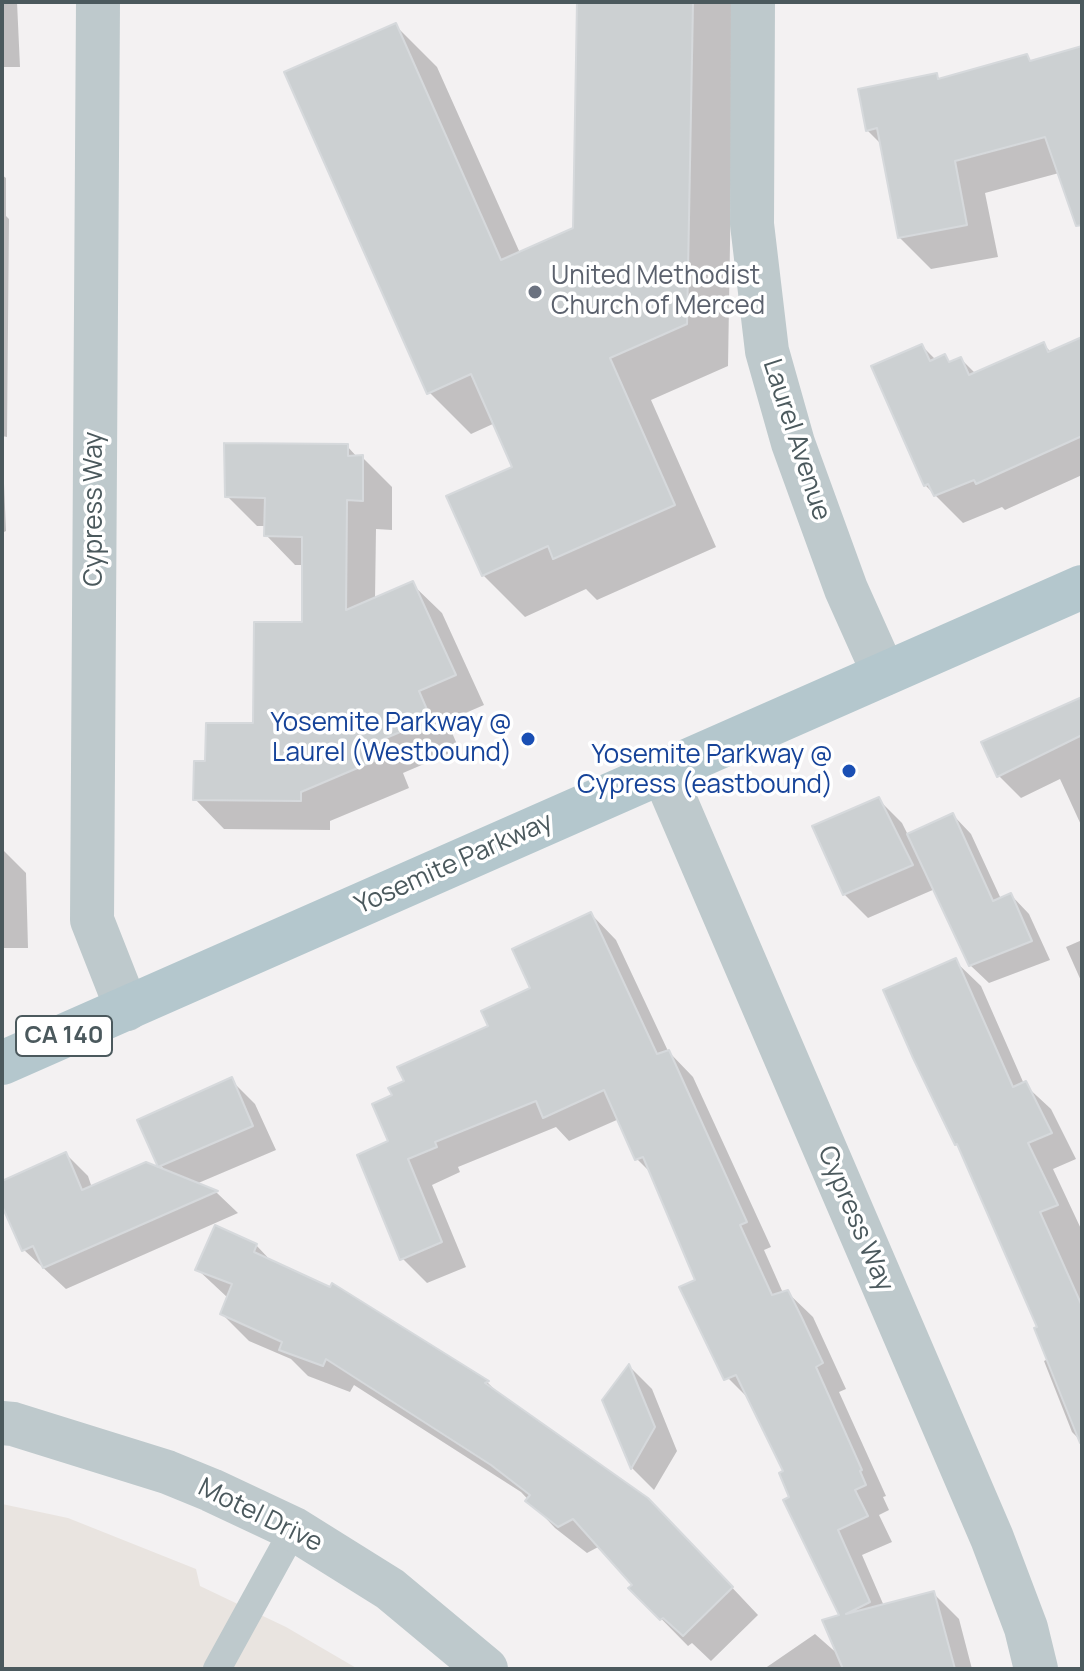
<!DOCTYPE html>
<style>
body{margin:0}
#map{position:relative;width:1084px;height:1671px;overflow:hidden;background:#f3f1f2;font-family:Manrope,sans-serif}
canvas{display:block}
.frame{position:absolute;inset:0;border:4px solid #4b595d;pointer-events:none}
</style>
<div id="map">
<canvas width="1084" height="1671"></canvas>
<div class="frame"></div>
</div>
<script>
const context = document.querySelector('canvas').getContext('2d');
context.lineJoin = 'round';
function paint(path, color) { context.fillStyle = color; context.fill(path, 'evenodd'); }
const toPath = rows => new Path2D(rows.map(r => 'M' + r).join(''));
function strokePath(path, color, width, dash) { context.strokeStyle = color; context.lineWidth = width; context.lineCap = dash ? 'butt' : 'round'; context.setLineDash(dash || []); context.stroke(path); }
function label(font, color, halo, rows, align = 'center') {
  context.font = font + ' Manrope,sans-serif'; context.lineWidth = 7; context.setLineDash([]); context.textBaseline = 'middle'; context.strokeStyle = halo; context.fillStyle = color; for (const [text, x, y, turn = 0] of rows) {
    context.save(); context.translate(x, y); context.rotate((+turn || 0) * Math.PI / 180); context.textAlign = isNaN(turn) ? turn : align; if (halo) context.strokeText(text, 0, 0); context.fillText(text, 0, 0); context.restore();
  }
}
const commercial = toPath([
 [2,1504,68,1518,196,1569,200,1586,286,1627,358,1669,2,1669]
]);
const shadow = toPath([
 [2,2,17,2,20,67,2,67],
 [579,2,734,2,728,366,651,400,716,547,597,600,586,589,525,617,483,575,515,468,495,423,471,434,429,392,395,25,437,67,520,253,575,229],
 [1082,48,1082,196,1059,173,985,193,998,257,931,269,899,237,882,145,867,130,936,75,941,80,1026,56,1033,63],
 [2,175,6,178,6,216,9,219,7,437,2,436,6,531,4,532,4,564,2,564],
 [1082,340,1082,475,1005,510,1002,507,963,523,925,485,922,346,936,360,944,357,951,364,961,359,976,374,1043,344,1052,353],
 [347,446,358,458,362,457,392,487,392,530,376,529,375,599,412,584,442,613,484,705,447,721,459,749,403,773,409,788,330,821,330,830,224,829,195,799,207,763,255,725,304,624,304,565,295,565,266,535,266,526,257,526,227,496],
 [2,684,3,685,3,736,2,736],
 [1082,699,1082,827,1060,779,1021,798,998,775],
 [2,799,3,850,26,873,28,948,2,948],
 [878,799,902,823,908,835,953,815,971,834,1001,899,1011,895,1029,914,1050,960,989,983,970,965,935,889,868,918,844,894],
 [591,914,616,940,668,1051,693,1077,771,1247,764,1250,783,1293,787,1292,813,1317,846,1389,839,1392,886,1496,883,1497,889,1510,879,1515,892,1542,862,1555,884,1606,934,1594,959,1619,972,1669,764,1669,815,1634,840,1656,842,1617,791,1498,785,1472,749,1399,723,1373,698,1281,653,1175,637,1159,619,1119,569,1141,556,1127,458,1167,460,1172,432,1185,466,1267,427,1283,402,1258,391,1142,394,1096,407,1082,491,1027,532,989],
 [1082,940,1082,983,1066,947],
 [955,961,981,986,1024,1084,1051,1109,1076,1159,1053,1169,1082,1231,1082,1442,1072,1432,1044,1361,1048,1359,1039,1328,961,1149,956,1144],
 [231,1080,255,1104,276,1150,196,1184,217,1193,238,1213,66,1289,24,1250,2,1202,2,1183,66,1154,88,1176,92,1188,167,1172,160,1165],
 [256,1245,273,1263,331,1290,333,1286,488,1383,505,1400,675,1527,758,1615,711,1661,692,1643,688,1646,631,1588,635,1585,600,1546,587,1553,555,1528,521,1492,354,1385,350,1392,308,1376,291,1359,249,1341,222,1314,228,1298,197,1269],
 [630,1367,652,1389,677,1451,654,1490,632,1468,605,1400]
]);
const building = toPath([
 [577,2,693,2,687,324,610,358,675,505,553,559,548,546,482,576,446,496,512,467,471,374,427,394,284,72,396,23,501,260,573,228,577,2],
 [1082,46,1082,225,1076,226,1045,137,955,161,967,225,898,238,877,128,866,131,858,89,937,73,938,79,1027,54,1030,61,1082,46],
 [1082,337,1082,436,976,484,974,480,934,496,928,484,924,486,871,366,922,344,930,361,945,354,949,362,961,357,969,375,1044,342,1048,352,1082,337],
 [224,443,348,444,348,456,363,455,363,501,347,500,346,610,413,581,456,675,419,691,431,719,374,743,381,758,301,792,301,801,193,800,194,761,205,761,206,723,253,723,254,622,302,622,302,537,264,536,265,498,225,497,224,443],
 [1082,697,1082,735,997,777,981,742,1082,697],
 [879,797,913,865,843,895,812,826,879,797],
 [953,813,993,901,1011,893,1032,941,969,966,907,834,953,813],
 [591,912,657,1054,669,1050,747,1222,740,1225,772,1295,788,1290,802,1318,823,1363,816,1367,862,1470,860,1471,866,1485,855,1490,868,1516,838,1530,870,1602,846,1614,934,1591,955,1669,843,1669,822,1620,839,1615,783,1500,789,1497,779,1473,783,1471,736,1375,724,1380,679,1287,695,1280,643,1157,635,1160,604,1090,543,1118,536,1101,435,1142,437,1147,408,1159,442,1242,400,1260,357,1155,388,1141,372,1104,392,1095,388,1088,404,1081,397,1067,488,1026,481,1011,530,988,512,949,591,912],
 [956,958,1013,1087,1026,1081,1052,1133,1028,1143,1058,1205,1040,1212,1082,1306,1082,1443,1080,1443,1034,1328,1037,1327,957,1144,955,1145,913,1058,883,990,956,958],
 [232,1077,253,1126,158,1167,137,1120,232,1077],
 [66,1152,82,1190,146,1162,218,1191,43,1268,33,1246,22,1251,2,1206,2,1181,66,1152],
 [215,1225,257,1244,254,1252,330,1287,332,1283,489,1381,485,1383,648,1498,733,1587,683,1636,663,1618,660,1620,628,1588,632,1585,573,1519,558,1527,525,1501,530,1495,491,1465,326,1359,323,1366,279,1350,282,1342,220,1314,232,1284,195,1270,215,1225],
 [629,1364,655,1427,631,1469,602,1400,629,1364]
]);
const service = toPath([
 [217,1669,294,1529]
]);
const minor = toPath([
 [98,2,92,920,127,1009],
 [753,2,752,224,767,351,793,443,846,589,884,674],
 [663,772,992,1538,1026,1628,1036,1669],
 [2,1423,13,1424,167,1472,211,1490,294,1529,390,1589,486,1669]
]);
const primary = toPath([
 [2,1063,1082,587]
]);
const markers = [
 [535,292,8,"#6b7280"],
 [528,739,8,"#1a4fb4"],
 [849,771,8,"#1a4fb4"]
];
const shields = [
 [64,1036,96]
];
const shieldNames = [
 ["CA 140",64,1036]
];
const worshipNames = [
 ["United Methodist",551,277],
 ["Church of Merced",551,307]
];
const streetNames = [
 ["Laurel Avenue",796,440,72],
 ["Cypress Way",95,509,-90],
 ["Yosemite Parkway",454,864,-24],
 ["Cypress Way",855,1219,67],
 ["Motel Drive",260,1516,26]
];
const transitNames = [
 ["Yosemite Parkway @",512,724],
 ["Laurel (Westbound)",512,754],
 ["Yosemite Parkway @",833,756],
 ["Cypress (eastbound)",833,786]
];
paint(commercial, '#e9e4e0');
paint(shadow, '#0003');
paint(building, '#ccd0d2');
strokePath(building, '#d6d9dc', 2);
strokePath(service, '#bec9cc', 28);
strokePath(minor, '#bec9cc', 44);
strokePath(primary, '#b4c7cd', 44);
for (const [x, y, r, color] of markers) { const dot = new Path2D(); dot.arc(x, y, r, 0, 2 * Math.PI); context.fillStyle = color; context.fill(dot); strokePath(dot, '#fff', 3); }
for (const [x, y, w] of shields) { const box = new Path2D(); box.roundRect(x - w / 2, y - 20, w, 40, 6); context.fillStyle = '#fff'; context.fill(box); strokePath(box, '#4b595d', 2); }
label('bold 24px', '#4b595d', null, shieldNames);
label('26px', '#5b616d', '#fff', worshipNames, 'left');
label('26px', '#4b595d', '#fff', streetNames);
label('26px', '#164399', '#fff', transitNames, 'right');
</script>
